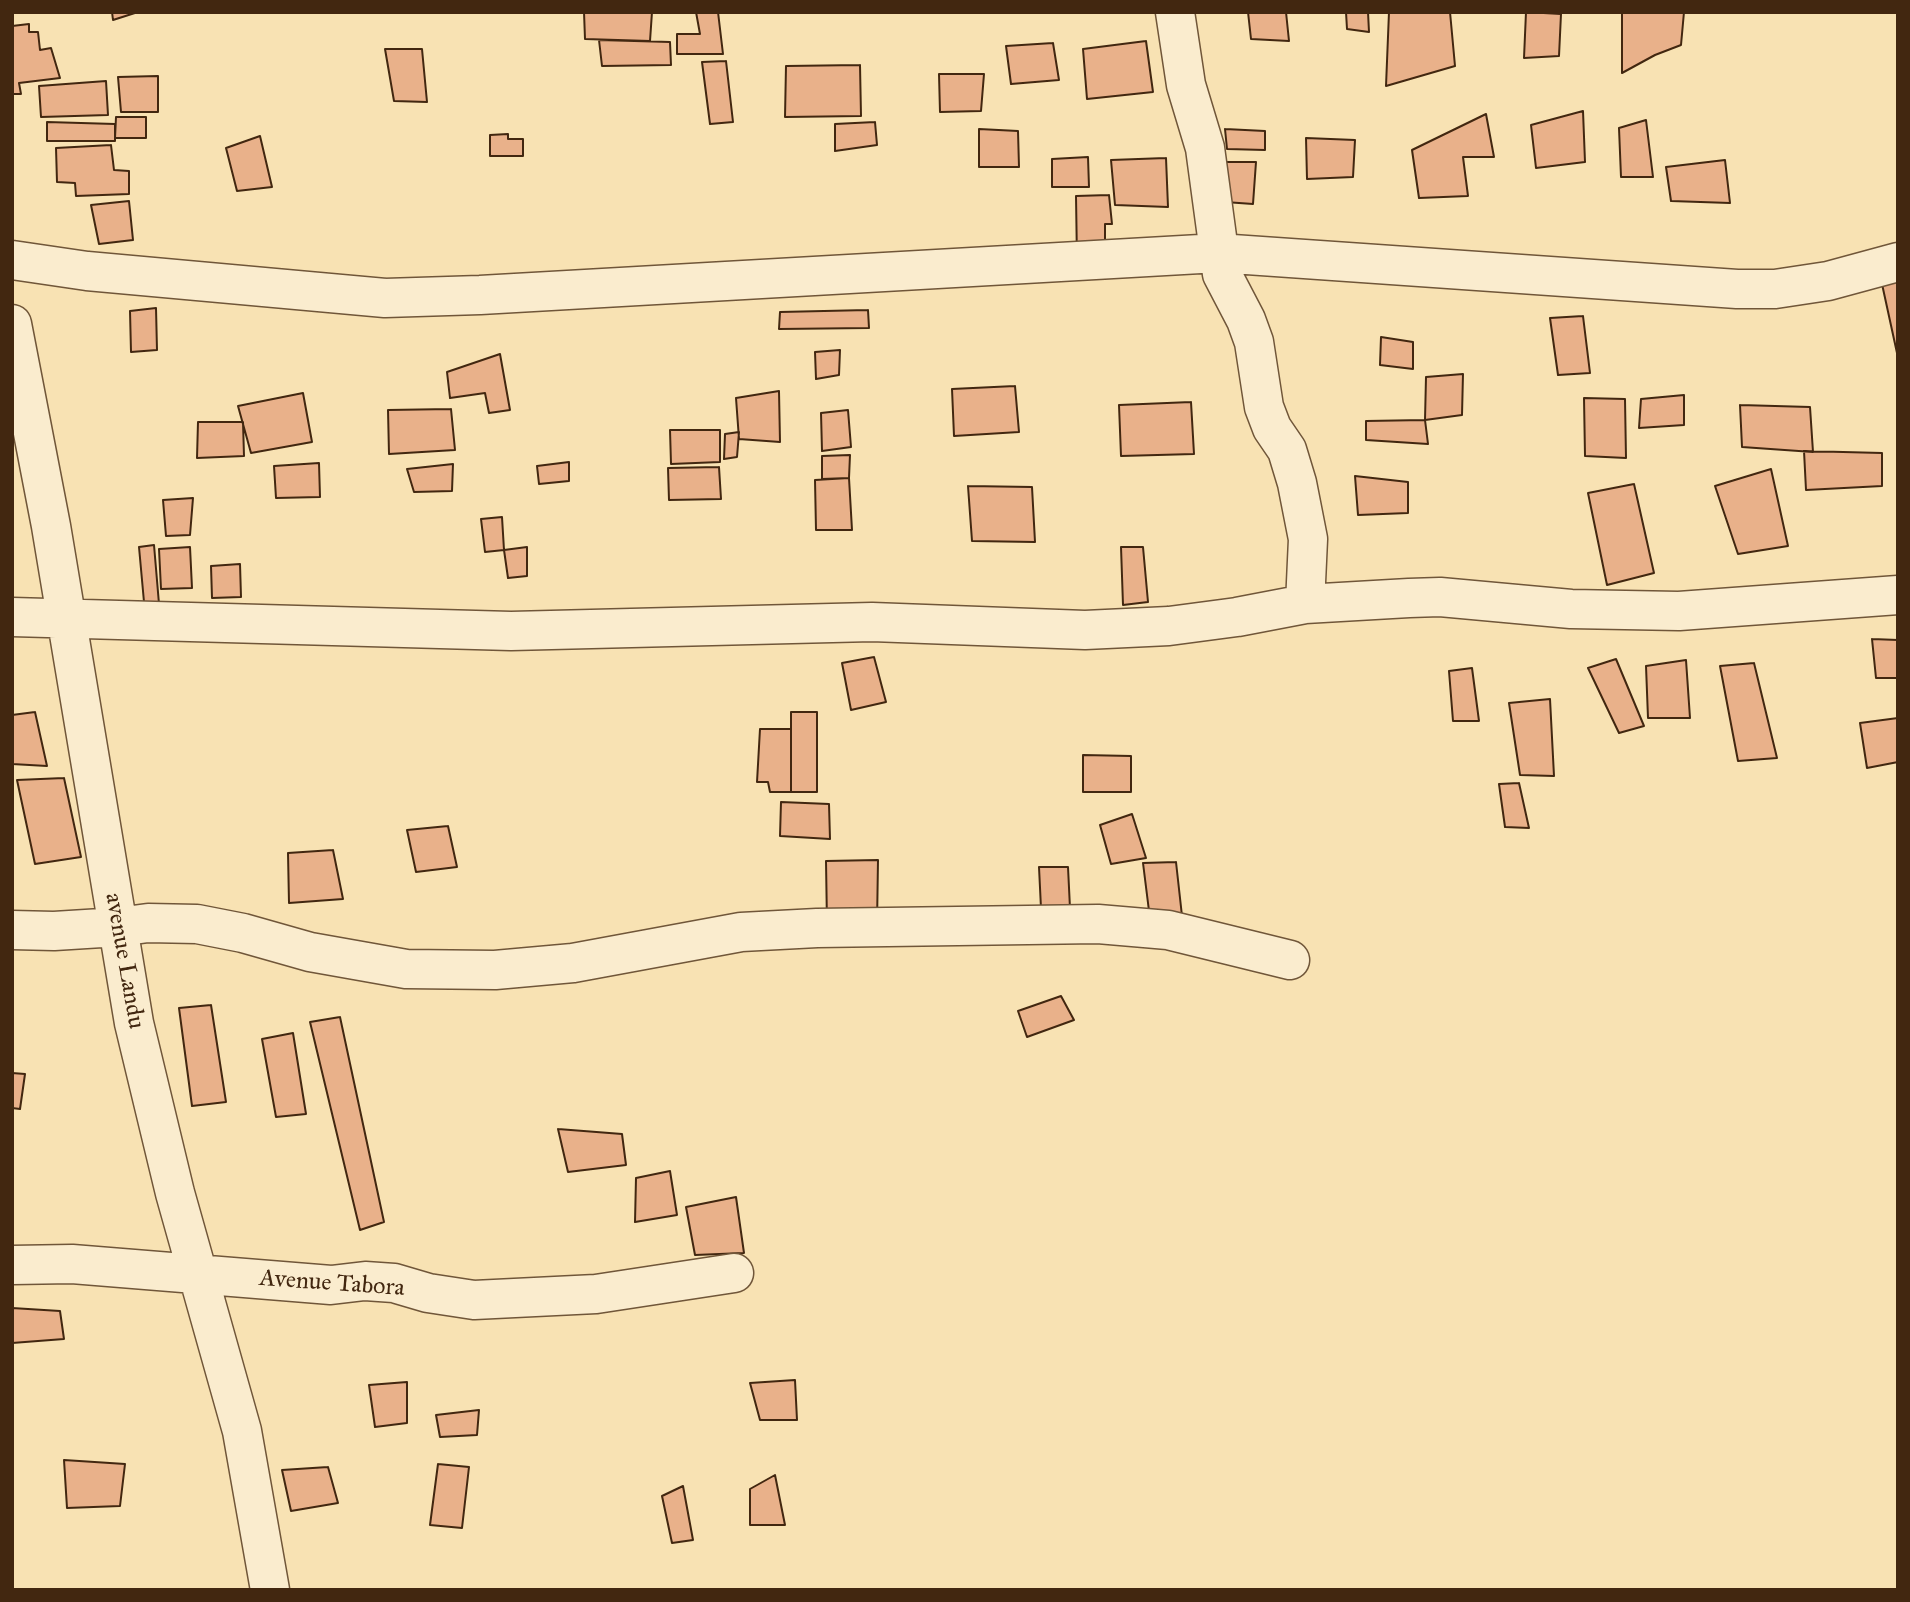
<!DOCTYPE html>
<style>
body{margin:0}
#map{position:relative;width:1910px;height:1602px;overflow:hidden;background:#f8e2b3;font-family:"IM FELL Great Primer",serif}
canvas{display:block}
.frame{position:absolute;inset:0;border:14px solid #422710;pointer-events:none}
</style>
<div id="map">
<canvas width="1910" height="1602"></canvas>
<div class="frame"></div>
</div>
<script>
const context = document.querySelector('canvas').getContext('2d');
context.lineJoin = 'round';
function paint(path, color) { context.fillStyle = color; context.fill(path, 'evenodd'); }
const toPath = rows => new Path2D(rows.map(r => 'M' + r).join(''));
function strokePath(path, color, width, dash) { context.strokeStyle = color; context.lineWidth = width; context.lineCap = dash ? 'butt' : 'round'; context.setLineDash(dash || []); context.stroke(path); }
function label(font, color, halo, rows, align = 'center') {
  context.font = font + ' "IM FELL Great Primer",serif'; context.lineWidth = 7; context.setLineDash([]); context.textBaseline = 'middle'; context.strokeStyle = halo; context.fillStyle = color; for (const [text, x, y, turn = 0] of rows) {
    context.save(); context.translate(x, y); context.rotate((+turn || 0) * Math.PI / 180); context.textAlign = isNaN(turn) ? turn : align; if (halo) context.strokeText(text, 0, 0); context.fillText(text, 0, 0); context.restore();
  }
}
const building = toPath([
 [112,12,138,12,113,20,112,12],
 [584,12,652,12,650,41,585,39,584,12],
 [696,12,718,12,723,54,677,54,677,34,700,34,696,12],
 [1248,12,1286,12,1289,41,1251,39,1248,12],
 [1346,12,1368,12,1369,32,1347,29,1346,12],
 [1389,12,1450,12,1455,66,1386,86,1389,12],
 [1526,12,1561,14,1559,56,1524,58,1526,12],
 [1622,12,1684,12,1681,45,1655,55,1622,73,1622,12],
 [29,24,29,32,38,32,40,50,51,48,60,78,19,83,21,94,12,94,12,26,29,24],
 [599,40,670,42,671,65,602,66,599,40],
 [1146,41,1153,92,1087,99,1083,49,1146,41],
 [1053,43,1059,80,1011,84,1006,46,1053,43],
 [385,49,422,49,427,102,394,101,385,49],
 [726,61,733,122,710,124,702,62,726,61],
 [860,65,861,116,785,117,786,66,860,65],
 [939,74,984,74,981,111,940,112,939,74],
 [158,76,158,112,121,112,118,77,158,76],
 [106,81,108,115,41,117,39,86,106,81],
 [1583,111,1585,162,1536,168,1531,125,1583,111],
 [1486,114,1494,157,1463,157,1468,196,1419,198,1412,150,1486,114],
 [116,117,146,117,146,138,115,138,116,117],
 [1646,120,1653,177,1621,177,1619,128,1646,120],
 [47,122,115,124,115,141,47,141,47,122],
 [875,122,877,145,835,151,835,124,875,122],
 [979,129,1018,131,1019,167,979,167,979,129],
 [1225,129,1265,131,1265,150,1227,149,1225,129],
 [508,134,508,139,523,139,523,156,490,156,490,135,508,134],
 [260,136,272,187,237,191,226,148,260,136],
 [1306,138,1355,140,1353,177,1307,179,1306,138],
 [111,145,114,170,129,171,129,194,76,196,75,183,57,182,56,148,111,145],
 [1088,157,1089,187,1052,187,1052,159,1088,157],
 [1166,158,1168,207,1115,205,1111,160,1166,158],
 [1725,160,1730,203,1671,201,1666,167,1725,160],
 [1223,162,1256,162,1253,204,1225,202,1223,162],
 [1109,195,1112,224,1105,224,1105,255,1077,262,1076,196,1109,195],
 [129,201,133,240,99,244,91,205,129,201],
 [1898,281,1898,353,1897,353,1882,284,1898,281],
 [156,308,157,350,131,352,130,311,156,308],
 [868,310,869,328,779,329,780,312,868,310],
 [1583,316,1590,373,1558,375,1550,318,1583,316],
 [1381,337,1413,342,1413,369,1380,365,1381,337],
 [840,350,839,375,816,379,815,352,840,350],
 [500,354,510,410,489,413,485,393,450,398,447,372,500,354],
 [1463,374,1462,415,1425,420,1426,377,1463,374],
 [1015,386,1019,432,954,436,952,389,1015,386],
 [779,391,780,442,739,439,736,398,779,391],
 [303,393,312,442,251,453,238,406,303,393],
 [1684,395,1684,425,1639,428,1641,399,1684,395],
 [1584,398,1625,399,1626,458,1585,456,1584,398],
 [1191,402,1194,454,1121,456,1119,405,1191,402],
 [1740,405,1810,407,1813,452,1742,447,1740,405],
 [451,409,455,450,389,454,388,410,451,409],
 [848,410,851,447,822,451,821,413,848,410],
 [1425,420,1428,444,1366,440,1366,421,1425,420],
 [198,422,243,422,244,456,197,458,198,422],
 [670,430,720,430,720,462,671,464,670,430],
 [739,432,737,457,724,459,725,434,739,432],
 [1804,451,1882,453,1882,486,1806,490,1804,451],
 [850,455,849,478,822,479,822,456,850,455],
 [569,462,569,481,539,484,537,466,569,462],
 [319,463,320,497,276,498,274,466,319,463],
 [453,464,452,491,414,492,407,469,453,464],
 [719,467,721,499,669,500,668,468,719,467],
 [1771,469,1788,546,1738,554,1715,486,1771,469],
 [1355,476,1408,482,1408,513,1358,515,1355,476],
 [849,478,852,530,816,530,815,480,849,478],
 [1634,484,1654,573,1607,585,1588,493,1634,484],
 [968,486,1032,487,1035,542,972,541,968,486],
 [193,498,190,535,166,536,163,500,193,498],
 [502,517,504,550,485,552,481,519,502,517],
 [154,545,159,604,144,602,139,547,154,545],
 [190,547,192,588,161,589,159,549,190,547],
 [527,547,527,576,508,578,504,550,527,547],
 [1121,547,1143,547,1148,602,1123,605,1121,547],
 [240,564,241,597,212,598,211,566,240,564],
 [1872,639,1898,640,1898,678,1876,678,1872,639],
 [874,657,886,702,851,710,842,663,874,657],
 [1616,659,1644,726,1619,733,1588,668,1616,659],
 [1686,660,1690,718,1648,718,1646,666,1686,660],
 [1754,663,1777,758,1738,761,1720,666,1754,663],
 [1472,668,1479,721,1453,721,1449,671,1472,668],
 [1550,699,1554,776,1520,775,1509,703,1550,699],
 [35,712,47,766,12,764,12,715,35,712],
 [791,712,817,712,817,792,791,792,791,712],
 [1898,718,1898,762,1867,768,1860,723,1898,718],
 [760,729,791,729,791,792,770,792,768,782,757,782,760,729],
 [1083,755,1131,756,1131,792,1083,792,1083,755],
 [64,778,81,857,35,864,17,780,64,778],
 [1519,783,1529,828,1505,827,1499,784,1519,783],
 [781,802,829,804,830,839,780,836,781,802],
 [1132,814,1146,858,1111,864,1100,825,1132,814],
 [448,826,457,867,416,872,407,830,448,826],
 [333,850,343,899,289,903,288,853,333,850],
 [878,860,877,925,827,925,826,861,878,860],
 [1176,862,1182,916,1150,919,1143,863,1176,862],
 [1039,867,1068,867,1071,929,1042,929,1039,867],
 [1061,996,1074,1020,1027,1037,1018,1011,1061,996],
 [211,1005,226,1102,192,1106,179,1008,211,1005],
 [340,1017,384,1222,360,1230,310,1022,340,1017],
 [293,1033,306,1114,276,1117,262,1039,293,1033],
 [12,1073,25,1074,20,1109,12,1108,12,1073],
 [558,1129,622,1134,626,1165,568,1172,558,1129],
 [670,1171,677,1215,635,1222,636,1178,670,1171],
 [736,1197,744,1253,695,1255,686,1207,736,1197],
 [12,1308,60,1311,64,1339,12,1343,12,1308],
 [795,1380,797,1420,760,1420,750,1383,795,1380],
 [407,1382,407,1423,375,1427,369,1385,407,1382],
 [479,1410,477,1435,440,1437,436,1415,479,1410],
 [64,1460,125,1464,120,1506,67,1508,64,1460],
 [438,1464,469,1467,462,1528,430,1525,438,1464],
 [328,1467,338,1503,291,1511,282,1470,328,1467],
 [775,1475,785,1525,750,1525,750,1489,775,1475],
 [683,1486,693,1540,672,1543,662,1496,683,1486]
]);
const minor = toPath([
 [1175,12,1186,85,1205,148,1222,274,1246,320,1254,342,1264,407,1272,428,1287,450,1297,483,1308,539,1305,604],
 [12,260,87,271,385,298,480,295,1218,253,1737,289,1775,289,1828,281,1898,262],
 [12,324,51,526,134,1023,175,1193,242,1431,270,1590],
 [12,617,511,631,872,622,1085,630,1169,626,1237,617,1305,604,1409,598,1440,597,1571,609,1679,611,1898,595],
 [12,930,54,931,118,927,148,923,197,924,243,933,310,952,406,969,495,970,573,963,741,932,817,928,1098,924,1168,930,1290,960],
 [12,1265,72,1264,331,1285,365,1281,394,1283,428,1293,474,1300,596,1294,734,1273]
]);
const streetNames = [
 ["avenue Landu",124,961,80],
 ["Avenue Tabora",332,1284,4]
];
paint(building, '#e9b18a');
strokePath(building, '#422710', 2);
strokePath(minor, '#705639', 41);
strokePath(minor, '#faecce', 38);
label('24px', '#422710', '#faecce', streetNames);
</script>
